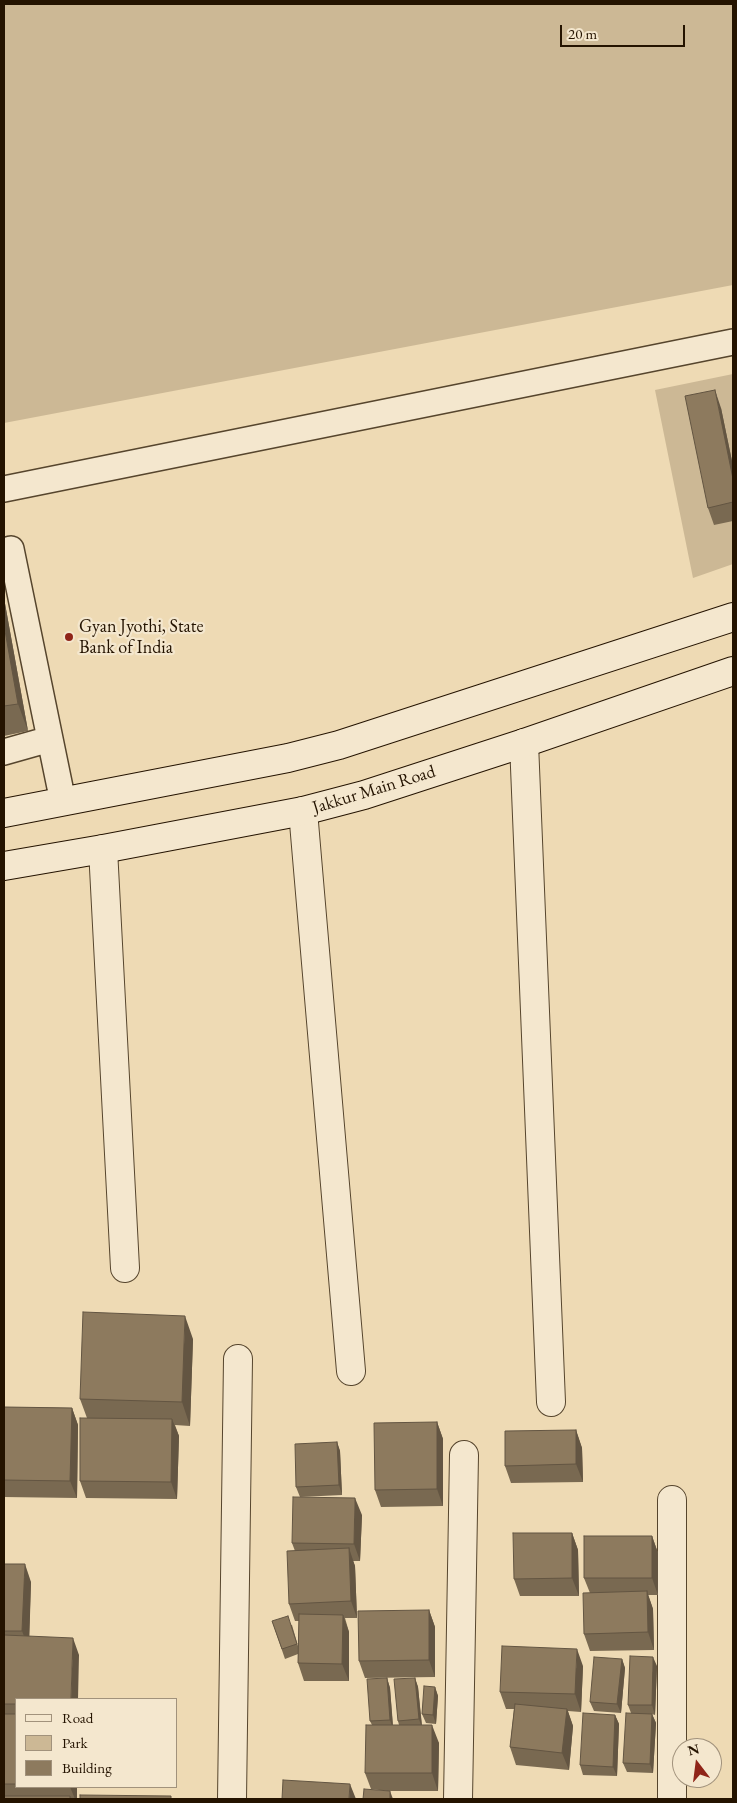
<!DOCTYPE html>
<style>
body{margin:0}
#map{position:relative;width:737px;height:1803px;overflow:hidden;background:#eedab4;font-family:"EB Garamond",serif}
canvas{display:block}
.frame{position:absolute;inset:0;border:5px solid #241300;pointer-events:none}
.legend{position:absolute;left:15px;top:1698px;width:162px;height:90px;box-sizing:border-box;background:#f4e7ce;border:1px solid #a1927c;margin:0;padding:6px 9px;list-style:none;font-size:15px;color:#241300}
.legend li{display:flex;align-items:center;gap:10px;height:25px}
.legend b{width:25px;border:1px solid #a1927c}
.north{position:absolute;left:672px;top:1738px;width:50px;height:50px;box-sizing:border-box;background:#f4e7ce;border:1px solid #a1927c;border-radius:50%;rotate:345deg;font-size:14px;font-weight:700;line-height:20px;text-align:center;color:#241300}
.north::after{content:'';display:block;margin:auto;width:18px;height:22px;background:#8f2418;clip-path:polygon(50% 0,100% 100%,50% 72%,0 100%)}
.scale{position:absolute;left:560px;top:25px;width:125px;height:22px;box-sizing:border-box;border:2px solid #241300;border-top:0;padding-left:6px;font-size:15px;line-height:18px;white-space:nowrap;color:#241300;-webkit-text-stroke:4px #f4e7ce;paint-order:stroke}
</style>
<div id="map">
<canvas width="737" height="1803"></canvas>
<div class="frame"></div>
<ul class="legend">
<li><b style="height:6px;background:#f4e7ce"></b>Road</li>
<li><b style="height:14px;background:#ccb895"></b>Park</li>
<li><b style="height:14px;background:#8d7a5e"></b>Building</li>
</ul>
<div class="north">N</div>
<div class="scale">20 m</div>
</div>
<script>
const context = document.querySelector('canvas').getContext('2d');
context.lineJoin = 'round';
function paint(path, color) { context.fillStyle = color; context.fill(path, 'evenodd'); }
const toPath = rows => new Path2D(rows.map(r => 'M' + r).join(''));
function strokePath(path, color, width, dash) { context.strokeStyle = color; context.lineWidth = width; context.lineCap = dash ? 'butt' : 'round'; context.setLineDash(dash || []); context.stroke(path); }
function label(font, color, halo, rows, align = 'center') {
  context.font = font + ' "EB Garamond",serif'; context.lineWidth = 4.5; context.setLineDash([]); context.textBaseline = 'middle'; context.strokeStyle = halo; context.fillStyle = color; for (const [text, x, y, turn = 0] of rows) {
    context.save(); context.translate(x, y); context.rotate((+turn || 0) * Math.PI / 180); context.textAlign = isNaN(turn) ? turn : align; if (halo) context.strokeText(text, 0, 0); context.fillText(text, 0, 0); context.restore();
  }
}
const green = toPath([
 [4,4,733,4,733,285,4,423],
 [733,374,733,564,693,578,655,390]
]);
const lane = toPath([
 [4,489,733,342],
 [4,551,11,549,63,802],
 [4,752,50,739]
]);
const street = toPath([
 [524,743,551,1402],
 [303,811,351,1371],
 [103,849,125,1268],
 [672,1500,672,1799],
 [232,1799,238,1359],
 [458,1799,464,1455]
]);
const secondary = toPath([
 [4,813,288,758,339,745,733,617],
 [4,866,103,849,303,811,364,795,524,743,733,671]
]);
const wall = toPath([
 [721,408,733,466,733,521,714,525,708,508],
 [4,598,28,731,4,736],
 [193,1339,190,1426,175,1425,179,1436,177,1499,86,1498,80,1481,87,1418,80,1399],
 [4,1407,72,1408,78,1425,77,1498,4,1497],
 [437,1422,443,1439,443,1506,381,1507,375,1490],
 [576,1430,582,1448,583,1482,511,1483,505,1466],
 [337,1442,340,1451,342,1495,300,1497,296,1487],
 [362,1515,360,1561,353,1561,355,1566,357,1618,345,1618,349,1632,349,1681,304,1681,298,1663,298,1654,285,1659,272,1621,292,1625,298,1646,299,1621,295,1621,289,1604,295,1551,292,1543],
 [572,1533,578,1550,579,1596,520,1596,514,1579],
 [652,1536,658,1553,658,1595,648,1595,653,1609,654,1650,590,1651,584,1634,590,1593,584,1578],
 [4,1564,31,1582,29,1636,79,1655,16,1699,16,1787,77,1787,77,1799,4,1799],
 [429,1610,435,1627,435,1677,365,1678,359,1661],
 [622,1659,625,1668,621,1713,594,1711,590,1702],
 [583,1666,581,1712,568,1711,573,1726,569,1770,516,1765,510,1747,514,1709,506,1709,500,1692],
 [657,1666,655,1715,652,1714,656,1723,653,1773,627,1772,623,1763,631,1713,628,1705],
 [387,1678,390,1688,393,1725,399,1725,398,1721,415,1678,418,1687,422,1725,439,1743,438,1791,387,1791,371,1789,365,1773,372,1725,370,1721],
 [435,1687,438,1696,436,1724,426,1723,422,1714],
 [615,1715,619,1724,617,1776,583,1775,580,1765]
]);
const shadedWall = toPath([
 [715,390,721,408,733,466,733,479],
 [4,598,28,731,18,704,4,625],
 [185,1316,193,1339,190,1426,182,1402],
 [72,1408,78,1425,77,1498,70,1481],
 [172,1419,179,1436,177,1499,171,1482],
 [437,1422,443,1439,443,1506,437,1489],
 [576,1430,582,1448,583,1482,576,1464],
 [337,1442,340,1451,342,1495,339,1485],
 [355,1498,362,1515,360,1561,354,1544],
 [572,1533,578,1550,579,1596,572,1578],
 [652,1536,658,1553,658,1595,652,1578],
 [349,1548,355,1566,357,1618,351,1601],
 [25,1564,31,1582,29,1649,22,1631],
 [647,1591,653,1609,654,1650,648,1632],
 [429,1610,435,1627,435,1677,429,1660],
 [343,1615,349,1632,349,1681,342,1664],
 [73,1638,79,1655,78,1699,71,1699],
 [577,1649,583,1666,581,1712,575,1694],
 [653,1657,657,1666,655,1715,652,1705],
 [622,1659,625,1668,621,1713,617,1704],
 [387,1678,390,1688,393,1729,390,1720],
 [415,1678,418,1687,422,1728,419,1719],
 [435,1687,438,1696,436,1724,433,1715],
 [567,1709,573,1726,569,1770,562,1753],
 [652,1714,656,1723,653,1773,650,1764],
 [615,1715,619,1724,617,1776,613,1767],
 [432,1725,439,1743,438,1791,432,1773],
 [350,1784,356,1799,349,1799],
 [70,1787,77,1787,77,1799,75,1799],
 [390,1791,393,1799,390,1799]
]);
const building = toPath([
 [715,390,733,479,733,502,708,508,685,396,715,390],
 [4,625,18,704,4,706,4,625],
 [83,1312,185,1316,182,1402,80,1399,83,1312],
 [4,1407,72,1408,70,1481,4,1480,4,1407],
 [80,1418,172,1419,171,1482,80,1481,80,1418],
 [437,1422,437,1489,375,1490,374,1423,437,1422],
 [576,1430,576,1464,505,1466,505,1431,576,1430],
 [337,1442,339,1485,296,1487,295,1444,337,1442],
 [293,1497,355,1498,354,1544,292,1543,293,1497],
 [513,1533,572,1533,572,1578,514,1579,513,1533],
 [584,1536,652,1536,652,1578,584,1578,584,1536],
 [349,1548,351,1601,289,1604,287,1551,349,1548],
 [4,1564,25,1564,22,1631,4,1631,4,1564],
 [647,1591,648,1632,584,1634,583,1593,647,1591],
 [429,1610,429,1660,359,1661,358,1611,429,1610],
 [299,1614,343,1615,342,1664,298,1663,299,1614],
 [288,1616,297,1644,282,1649,272,1621,288,1616],
 [4,1635,73,1638,71,1699,16,1699,16,1704,4,1704,4,1635],
 [502,1646,577,1649,575,1694,500,1692,502,1646],
 [630,1656,653,1657,652,1705,628,1705,630,1656],
 [594,1657,622,1659,617,1704,590,1702,594,1657],
 [387,1678,390,1720,370,1721,367,1679,387,1678],
 [415,1678,419,1719,398,1721,394,1679,415,1678],
 [424,1686,435,1687,433,1715,422,1714,424,1686],
 [515,1704,567,1709,562,1753,510,1747,515,1704],
 [583,1713,615,1715,613,1767,580,1765,583,1713],
 [626,1713,652,1714,650,1764,623,1763,626,1713],
 [4,1714,16,1714,16,1784,4,1784,4,1714],
 [366,1725,432,1725,432,1773,365,1773,366,1725],
 [283,1780,350,1784,349,1799,282,1799,283,1780],
 [364,1789,390,1791,390,1799,363,1799,364,1789],
 [80,1795,171,1796,171,1799,80,1799,80,1795],
 [4,1796,70,1796,70,1799,4,1799,4,1796]
]);
const markers = [
 [69,637,5,"#8f2418"]
];
const poiNames = [
 ["Gyan Jyothi, State",79,627],
 ["Bank of India",79,648]
];
const streetNames = [
 ["Jakkur Main Road",374,790,-17]
];
paint(green, '#ccb895');
strokePath(lane, '#56452d', 28);
strokePath(street, '#56452d', 30);
strokePath(secondary, '#241300', 30);
strokePath(lane, '#f4e7ce', 25);
strokePath(street, '#f4e7ce', 28);
strokePath(secondary, '#f4e7ce', 28);
paint(wall, '#796951');
paint(shadedWall, '#635542');
paint(building, '#8d7a5e');
strokePath(building, '#635542', 1);
for (const [x, y, r, color] of markers) { const dot = new Path2D(); dot.arc(x, y, r, 0, 2 * Math.PI); context.fillStyle = color; context.fill(dot); strokePath(dot, '#f4e7ce', 2); }
label('18px', '#241300', '#f4e7ce', poiNames, 'left');
label('18px', '#241300', '#f4e7ce', streetNames);
</script>
